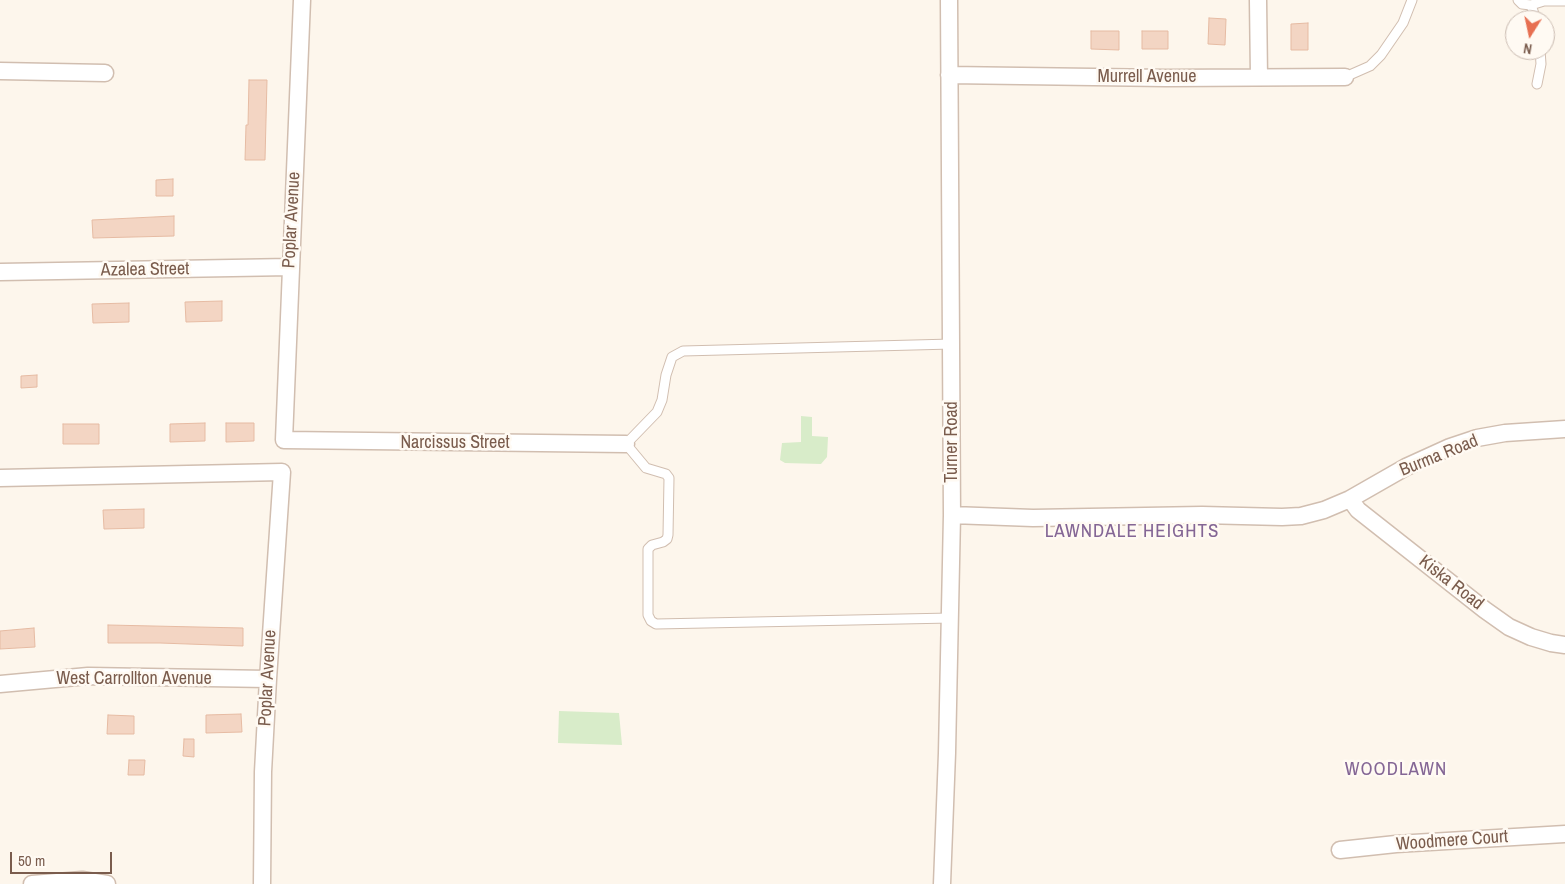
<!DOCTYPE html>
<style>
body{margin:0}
#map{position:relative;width:1565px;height:884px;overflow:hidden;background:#fdf6ec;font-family:"Archivo Narrow",sans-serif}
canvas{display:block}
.north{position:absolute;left:1505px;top:10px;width:50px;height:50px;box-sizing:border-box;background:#fffaf3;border:1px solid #cabbb1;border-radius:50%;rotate:190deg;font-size:14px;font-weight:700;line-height:20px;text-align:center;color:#7a5c4d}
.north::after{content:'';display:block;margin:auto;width:18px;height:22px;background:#e76f51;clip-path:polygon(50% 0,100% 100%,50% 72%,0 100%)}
.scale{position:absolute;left:10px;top:852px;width:102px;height:22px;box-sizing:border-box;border:2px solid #7a5c4d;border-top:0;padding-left:6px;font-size:15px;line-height:18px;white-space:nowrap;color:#7a5c4d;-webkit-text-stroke:4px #fffaf3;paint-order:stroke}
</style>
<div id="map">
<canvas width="1565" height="884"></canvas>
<div class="north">N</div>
<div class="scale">50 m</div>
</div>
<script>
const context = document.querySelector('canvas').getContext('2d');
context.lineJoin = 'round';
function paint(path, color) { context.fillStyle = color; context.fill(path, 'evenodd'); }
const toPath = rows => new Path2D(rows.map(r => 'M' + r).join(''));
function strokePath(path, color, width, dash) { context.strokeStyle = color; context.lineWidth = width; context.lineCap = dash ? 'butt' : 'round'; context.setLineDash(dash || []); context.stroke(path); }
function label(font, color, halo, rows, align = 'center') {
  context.font = font + ' "Archivo Narrow",sans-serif'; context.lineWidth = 5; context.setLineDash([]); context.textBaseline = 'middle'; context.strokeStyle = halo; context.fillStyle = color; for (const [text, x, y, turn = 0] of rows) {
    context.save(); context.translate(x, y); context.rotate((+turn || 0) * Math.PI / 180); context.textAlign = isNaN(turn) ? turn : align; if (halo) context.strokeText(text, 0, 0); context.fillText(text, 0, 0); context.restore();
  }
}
const green = toPath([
 [801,416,812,417,812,436,828,437,827,457,821,464,785,463,780,460,782,443,801,442],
 [559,711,619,713,622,745,558,743]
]);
const building = toPath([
 [1209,18,1226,19,1225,45,1208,44,1209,18],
 [1308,23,1308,50,1291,50,1291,24,1308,23],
 [1091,31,1119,31,1119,50,1091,49,1091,31],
 [1142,31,1168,31,1168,49,1142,49,1142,31],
 [249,80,267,80,265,160,245,160,246,125,248,125,249,80],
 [173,179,173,196,156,196,156,180,173,179],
 [174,216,174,236,93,238,92,220,174,216],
 [222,301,222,321,186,322,185,302,222,301],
 [129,303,129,322,93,323,92,304,129,303],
 [37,375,37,387,21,388,21,376,37,375],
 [205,423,205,441,170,442,170,424,205,423],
 [226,423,254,423,254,441,226,442,226,423],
 [63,424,99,424,99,444,63,444,63,424],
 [144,509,144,528,104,529,103,510,144,509],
 [108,625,243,628,243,646,160,643,108,643,108,625],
 [34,628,35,647,0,649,0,631,34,628],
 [241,714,242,732,206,733,206,715,241,714],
 [108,715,134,716,134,734,107,734,108,715],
 [184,739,194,739,194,757,183,756,184,739],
 [129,760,145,760,144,775,128,775,129,760]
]);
const lane = toPath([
 [1518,0,1522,4,1531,5,1544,1,1565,1],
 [1531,5,1536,20],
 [1345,77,1370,66,1381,55,1403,23,1412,0],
 [1537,84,1541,64,1540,50],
 [951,618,656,624,651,621,648,615,648,549,652,545,663,542,667,539,668,535,669,478,666,474,646,468,626,444,657,412,662,400,666,375,672,357,683,351,952,344]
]);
const street = toPath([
 [302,0,284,440,626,444],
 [1258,0,1259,77],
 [0,71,105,73],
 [949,75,1166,78,1345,77],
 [0,272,290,267],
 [0,478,282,472,268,679,263,772,262,884],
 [1350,499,1358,510,1485,610,1509,627,1531,637,1551,643,1565,645],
 [952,515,1033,518,1202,515,1282,517,1301,516,1324,510,1350,499,1406,467,1450,447,1477,438,1505,433,1565,429],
 [0,684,88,676,268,679],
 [1340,850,1396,844,1565,834],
 [32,884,82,880,107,884],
 [942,884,947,753,952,515,949,0]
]);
const streetNames = [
 ["Murrell Avenue",1147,77],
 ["Poplar Avenue",292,220,-87],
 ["Azalea Street",145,270,-1],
 ["Turner Road",952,442,-90],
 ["Narcissus Street",455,443],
 ["Burma Road",1439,456,-22],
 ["Kiska Road",1451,583,38],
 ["Poplar Avenue",268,678,-87],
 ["West Carrollton Avenue",134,679],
 ["Woodmere Court",1452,841,-4]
];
const neighbourhoodNames = [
 ["LAWNDALE HEIGHTS",1132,532],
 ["WOODLAWN",1396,770]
];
paint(green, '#d8ecc9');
paint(building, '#f3d5c3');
strokePath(building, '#e6bba3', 1);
strokePath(lane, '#d1beb0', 11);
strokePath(street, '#d1beb0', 19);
strokePath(lane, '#fff', 9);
strokePath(street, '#fff', 16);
label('18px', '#7a5c4d', '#fffaf3', streetNames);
context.letterSpacing = '1px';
label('19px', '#846695', '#fffaf3', neighbourhoodNames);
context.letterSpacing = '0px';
</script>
